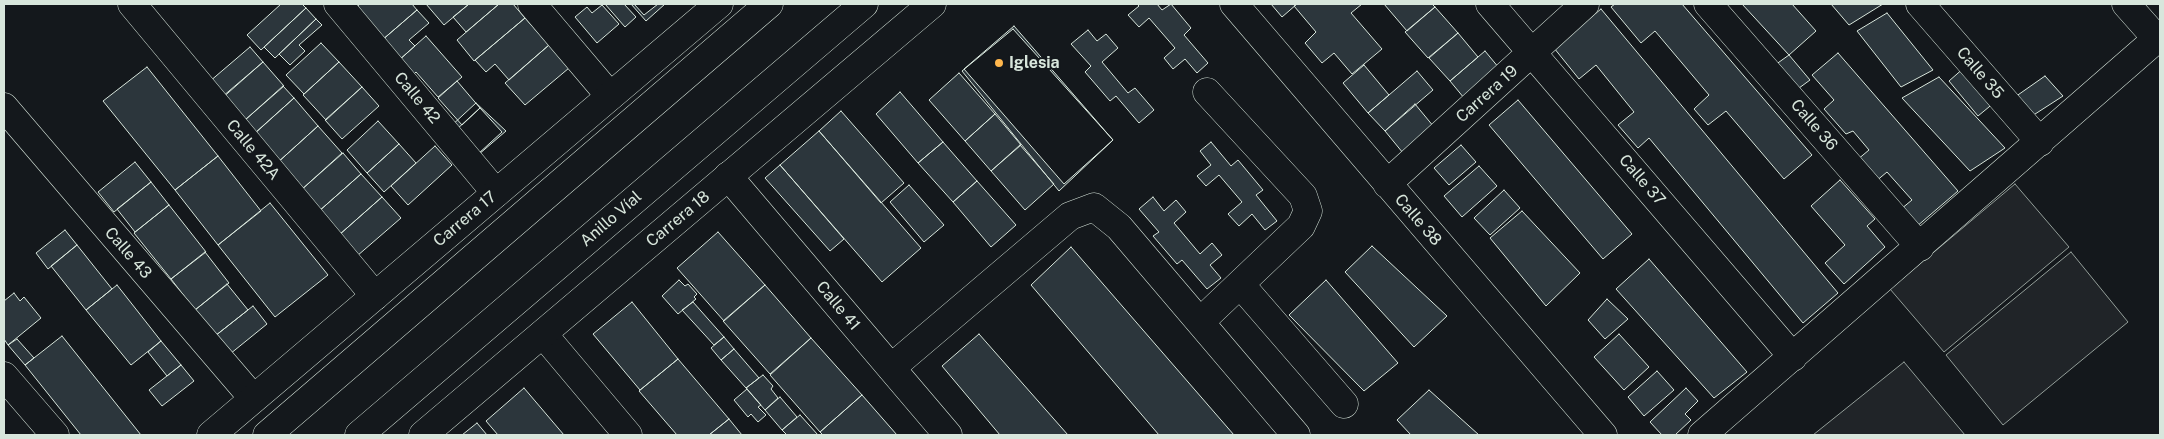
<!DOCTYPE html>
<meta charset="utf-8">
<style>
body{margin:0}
#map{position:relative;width:2164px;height:439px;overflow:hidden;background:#14181c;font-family:"Public Sans",sans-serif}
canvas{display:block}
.frame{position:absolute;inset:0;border:5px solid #d8e6dc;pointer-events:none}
</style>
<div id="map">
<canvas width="2164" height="439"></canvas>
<div class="frame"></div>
</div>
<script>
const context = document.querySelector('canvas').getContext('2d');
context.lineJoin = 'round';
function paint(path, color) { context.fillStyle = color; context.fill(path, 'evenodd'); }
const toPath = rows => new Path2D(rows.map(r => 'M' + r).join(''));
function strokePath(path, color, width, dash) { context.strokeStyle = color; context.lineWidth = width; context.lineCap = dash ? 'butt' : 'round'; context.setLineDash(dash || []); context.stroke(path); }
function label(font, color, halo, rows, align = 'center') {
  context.font = font + ' "Public Sans",sans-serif'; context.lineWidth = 4; context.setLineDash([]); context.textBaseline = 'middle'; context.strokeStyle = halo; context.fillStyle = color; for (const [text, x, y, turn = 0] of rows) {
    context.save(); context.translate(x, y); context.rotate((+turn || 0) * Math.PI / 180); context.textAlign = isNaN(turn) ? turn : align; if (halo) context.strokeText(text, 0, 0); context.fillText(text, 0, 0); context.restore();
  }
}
const green = toPath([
 [2015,184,2069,247,1944,352,1890,289,2015,184],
 [2071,252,2128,322,2003,425,1946,355,2071,252],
 [1904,362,1965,435,1813,435,1904,362]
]);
const building = toPath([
 [281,4,302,4,306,8,261,50,247,35,281,4],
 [360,4,412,4,417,10,381,41,353,10,360,4],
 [426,4,469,4,444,25,426,4],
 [469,4,499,4,466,32,453,17,469,4],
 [499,4,513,4,525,18,474,61,457,40,499,4],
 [605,4,624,4,636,17,625,27,605,4],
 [631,4,665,4,646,21,631,4],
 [634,4,658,4,644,15,634,4],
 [1137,4,1157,4,1162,10,1171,4,1191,28,1184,35,1208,63,1197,73,1185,59,1173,69,1164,58,1175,48,1149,18,1139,27,1128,15,1139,6,1137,4],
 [1271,4,1297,4,1282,17,1271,4],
 [1297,4,1362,4,1351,13,1382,49,1352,74,1334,53,1322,63,1305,43,1316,32,1294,6,1297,4],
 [1384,4,1432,4,1435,7,1407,31,1384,4],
 [1615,4,1682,4,1812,155,1784,179,1726,111,1708,125,1694,109,1709,95,1655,31,1641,43,1611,7,1615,4],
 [1742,4,1792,4,1816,31,1789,55,1742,4],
 [1831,4,1883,4,1849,25,1831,4],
 [602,5,619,24,597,43,575,17,587,7,592,13,602,5],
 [1435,7,1458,33,1428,58,1405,32,1435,7],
 [306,8,316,19,275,58,264,47,306,8],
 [1601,9,1838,293,1803,323,1649,138,1638,148,1618,125,1634,112,1596,65,1579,79,1554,48,1601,9],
 [417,10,429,23,409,40,415,46,398,61,381,41,417,10],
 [1887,13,1933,70,1901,87,1857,31,1887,13],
 [525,18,549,45,509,80,495,64,486,72,475,60,525,18],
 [316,19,322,25,299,45,305,51,290,65,279,54,316,19],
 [1014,26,1113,140,1064,184,964,69,1014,26],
 [1013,29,1113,140,1059,191,962,71,1013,29],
 [1088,30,1097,41,1106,34,1118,48,1102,62,1128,93,1135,88,1154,110,1139,123,1116,96,1110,101,1085,72,1091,66,1071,44,1088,30],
 [1458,33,1478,57,1450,81,1429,58,1458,33],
 [426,36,462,77,438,97,416,72,412,76,398,61,426,36],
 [321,43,339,62,304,94,286,75,321,43],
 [549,45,569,68,525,105,505,83,549,45],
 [250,47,263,62,222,97,209,82,250,47],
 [1485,51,1504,74,1469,104,1450,81,1485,51],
 [1838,53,1958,191,1916,227,1901,209,1912,200,1887,172,1875,182,1857,160,1869,150,1853,131,1846,134,1824,109,1834,100,1812,75,1838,53],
 [1789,55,1810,80,1795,91,1775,65,1789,55],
 [263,62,284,86,245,120,220,100,263,62],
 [339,62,362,87,326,120,303,95,339,62],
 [1364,65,1389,95,1368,113,1343,83,1364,65],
 [147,67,218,156,175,190,103,101,147,67],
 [1965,67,1995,102,1978,116,1949,81,1965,67],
 [1417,71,1433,90,1385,131,1368,113,1417,71],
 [959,73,995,114,965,141,929,100,959,73],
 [2045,76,2063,96,2032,116,2015,97,2045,76],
 [1939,77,2005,148,1970,171,1902,98,1939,77],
 [457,81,480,108,462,125,438,98,457,81],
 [283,86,294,98,256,132,245,120,283,86],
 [362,87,379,106,342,139,325,120,362,87],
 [900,92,943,142,918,163,876,114,900,92],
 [294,98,318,126,276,164,252,136,294,98],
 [1518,100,1632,234,1603,259,1489,125,1518,100],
 [476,103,506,131,478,155,450,127,476,103],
 [1415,104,1434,127,1403,153,1385,131,1415,104],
 [480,108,502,132,478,154,456,130,480,108],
 [841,111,904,183,881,203,819,131,841,111],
 [995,114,1021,145,991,171,965,141,995,114],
 [378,121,399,144,367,173,347,150,378,121],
 [318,126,342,153,300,191,276,164,318,126],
 [819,131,921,248,882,282,780,165,819,131],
 [943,142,977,181,953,202,918,163,943,142],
 [1211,142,1231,166,1238,160,1263,190,1256,195,1277,221,1265,230,1252,214,1239,226,1228,214,1242,202,1219,175,1206,186,1197,176,1211,165,1200,151,1211,142],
 [399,144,416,163,384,192,367,173,399,144],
 [1020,145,1054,184,1025,210,991,171,1020,145],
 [1461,145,1476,162,1449,185,1434,168,1461,145],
 [435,146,452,165,408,205,391,186,435,146],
 [343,153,361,174,318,212,300,191,343,153],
 [218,156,261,211,218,245,175,190,218,156],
 [135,162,151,182,114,212,98,192,135,162],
 [780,165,844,239,830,251,765,178,780,165],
 [1479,166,1497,186,1462,217,1444,196,1479,166],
 [361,174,382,197,339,235,318,212,361,174],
 [1840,180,1875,219,1867,226,1885,247,1844,284,1825,263,1845,245,1811,206,1840,180],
 [977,181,1016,225,991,247,953,202,977,181],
 [151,182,169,205,135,232,117,209,151,182],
 [909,185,944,225,924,242,890,202,909,185],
 [1504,190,1520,208,1490,235,1474,218,1504,190],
 [382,197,401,218,357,256,339,235,382,197],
 [1153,197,1164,211,1176,200,1186,212,1174,223,1200,254,1212,243,1222,255,1210,265,1221,278,1207,289,1182,260,1177,264,1153,236,1159,232,1139,209,1153,197],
 [270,203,328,275,275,317,218,245,270,203],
 [169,205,206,252,171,279,134,233,169,205],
 [1522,211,1580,273,1546,306,1490,238,1522,211],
 [65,230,77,245,48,269,36,253,65,230],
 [718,232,765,285,724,321,677,268,718,232],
 [77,245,112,289,86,310,51,266,77,245],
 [1372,246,1447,316,1414,347,1345,272,1372,246],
 [1071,247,1234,435,1159,435,1031,285,1071,247],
 [205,252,229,283,195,310,171,279,205,252],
 [1649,259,1747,372,1714,398,1616,289,1649,259],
 [679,280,685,286,688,284,697,294,694,297,696,299,678,314,662,296,679,280],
 [1326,280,1398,363,1364,391,1289,315,1326,280],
 [227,284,248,310,215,336,195,310,227,284],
 [117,285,161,341,131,365,86,310,117,285],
 [765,285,811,338,770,374,723,321,765,285],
 [14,293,20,301,24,297,41,318,8,345,4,339,4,301,14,293],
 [1607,299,1628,319,1605,339,1588,320,1607,299],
 [632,302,678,359,640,390,593,334,632,302],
 [693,302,724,337,714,345,682,310,693,302],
 [253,306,267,324,230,354,215,336,253,306],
 [979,334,1068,435,1000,435,942,366,979,334],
 [1619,334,1649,367,1624,390,1594,357,1619,334],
 [62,336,141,435,81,435,25,365,62,336],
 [724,337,734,349,721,360,711,348,724,337],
 [811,338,862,395,820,432,770,375,811,338],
 [17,339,34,358,25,365,8,345,17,339],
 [161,341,181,365,167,376,148,352,161,341],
 [734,349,759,378,746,388,721,360,734,349],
 [678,359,729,419,709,435,677,435,639,391,678,359],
 [181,365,194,381,162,406,149,390,181,365],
 [1657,371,1674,390,1644,416,1628,397,1657,371],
 [763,375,773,386,771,389,778,398,765,410,746,388,763,375],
 [524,388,564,435,498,435,486,421,524,388],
 [1686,388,1698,401,1685,414,1691,420,1675,435,1662,435,1650,422,1686,388],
 [747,389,761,405,758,407,766,415,758,422,751,414,748,417,734,400,747,389],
 [1429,390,1479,435,1411,435,1397,420,1429,390],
 [862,395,897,435,823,435,820,432,862,395],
 [780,397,797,417,782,430,765,410,780,397],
 [800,415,818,435,787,435,782,430,800,415],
 [729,419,742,435,709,435,729,419],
 [477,423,487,435,462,435,477,423]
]);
const street = toPath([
 [132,4,375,296],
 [338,4,496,193],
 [532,4,610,96],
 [1234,4,1603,435],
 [1490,4,1793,357],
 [1708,4,1920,247],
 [1920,4,2040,142],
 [2126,4,2157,39],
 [4,107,253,398],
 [728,176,948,435],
 [1387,184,1585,4],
 [1240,284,1344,404],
 [1200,322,1301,226,1308,211,1303,196,1207,92],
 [543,334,628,435],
 [891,368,1070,216,1094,207,1119,227,1296,435],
 [4,376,55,435],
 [1702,435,2160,36]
]);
const secondary = toPath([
 [211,435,719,4],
 [423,435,932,4]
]);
const highway = toPath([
 [267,435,769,4],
 [359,435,864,4]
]);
const markers = [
 [999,63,5,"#ffb74d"]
];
const poiNames = [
 ["Iglesia",1009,63]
];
const streetNames = [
 ["Calle 35",1980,73,49],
 ["Carrera 19",1487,94,-42],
 ["Calle 42",417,98,50],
 ["Calle 36",1814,125,49],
 ["Calle 42A",253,150,50],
 ["Calle 37",1642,180,49],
 ["Carrera 17",465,219,-40],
 ["Anillo Víal",611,219,-41],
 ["Carrera 18",678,219,-40],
 ["Calle 38",1418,220,49],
 ["Calle 43",128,253,49],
 ["Calle 41",838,306,50]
];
paint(green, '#202428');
strokePath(green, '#939e99', 1);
paint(building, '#2c363c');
strokePath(building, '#d8e6dc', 1);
strokePath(street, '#d8e6dc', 29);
strokePath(secondary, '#d8e6dc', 29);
strokePath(highway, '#d8e6dc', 29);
strokePath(street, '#14181c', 28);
strokePath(secondary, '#14181c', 28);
strokePath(highway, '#14181c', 28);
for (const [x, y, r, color] of markers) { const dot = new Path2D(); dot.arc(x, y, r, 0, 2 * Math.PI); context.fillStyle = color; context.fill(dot); strokePath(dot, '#14181c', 2); }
label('bold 16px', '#d8e6dc', '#14181c', poiNames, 'left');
label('16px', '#d8e6dc', '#14181c', streetNames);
</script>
